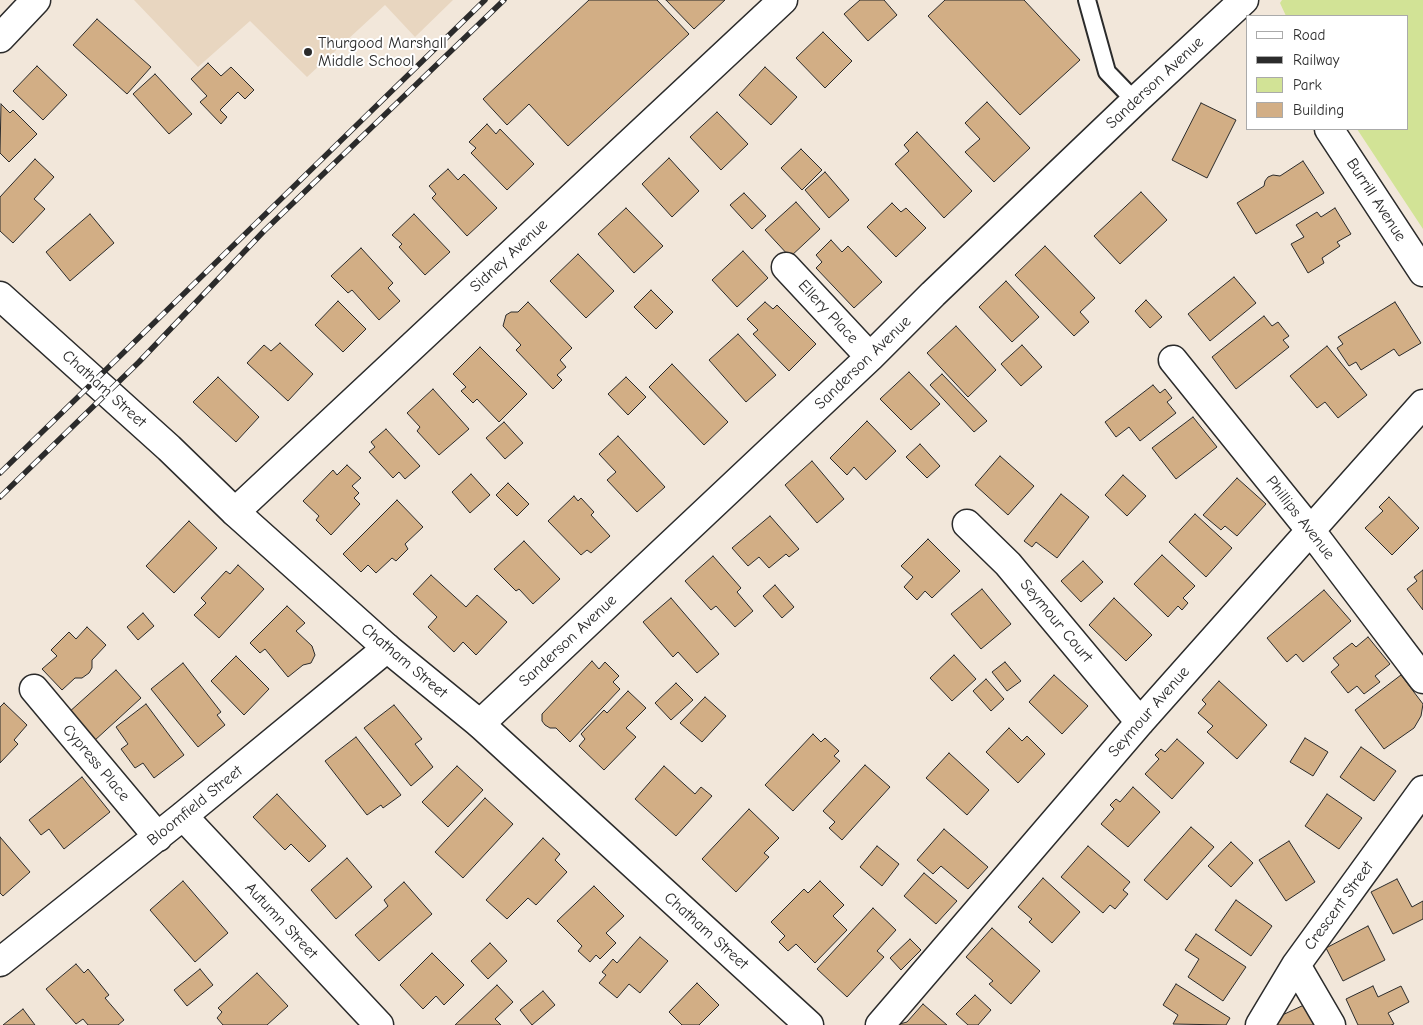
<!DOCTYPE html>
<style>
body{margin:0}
#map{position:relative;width:1423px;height:1025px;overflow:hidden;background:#f2e7da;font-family:"Comic Neue",sans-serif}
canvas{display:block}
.legend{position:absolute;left:1246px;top:15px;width:162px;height:115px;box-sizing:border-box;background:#fff;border:1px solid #aaa;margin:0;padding:6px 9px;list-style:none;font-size:15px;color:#2b2b2b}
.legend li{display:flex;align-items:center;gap:10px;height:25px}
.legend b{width:25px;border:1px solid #aaa}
</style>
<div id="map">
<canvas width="1423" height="1025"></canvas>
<ul class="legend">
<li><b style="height:6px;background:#fff"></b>Road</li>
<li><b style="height:6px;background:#2b2b2b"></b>Railway</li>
<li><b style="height:14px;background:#d2e396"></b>Park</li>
<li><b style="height:14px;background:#d2ae85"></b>Building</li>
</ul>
</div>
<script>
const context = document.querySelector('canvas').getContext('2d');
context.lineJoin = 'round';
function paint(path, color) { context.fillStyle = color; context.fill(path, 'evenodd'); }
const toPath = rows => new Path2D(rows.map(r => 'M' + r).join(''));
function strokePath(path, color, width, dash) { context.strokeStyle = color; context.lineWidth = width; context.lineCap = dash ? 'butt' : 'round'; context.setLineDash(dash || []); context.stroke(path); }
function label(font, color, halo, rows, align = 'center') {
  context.font = font + ' "Comic Neue",sans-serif'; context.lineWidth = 4; context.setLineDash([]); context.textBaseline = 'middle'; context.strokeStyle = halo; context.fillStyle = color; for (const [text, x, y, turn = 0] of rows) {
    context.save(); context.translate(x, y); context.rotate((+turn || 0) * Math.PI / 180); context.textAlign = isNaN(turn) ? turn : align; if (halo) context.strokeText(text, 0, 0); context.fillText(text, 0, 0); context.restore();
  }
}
const built = toPath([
 [134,0,453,0,415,37,385,5,307,77,250,21,198,67]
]);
const green = toPath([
 [1282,0,1423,0,1423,229,1357,129,1407,129,1407,16,1286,16,1280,3]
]);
const building = toPath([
 [589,0,657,0,689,34,568,146,529,104,507,125,483,99,589,0],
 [666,0,725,0,694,29,666,0],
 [860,0,884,0,897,15,868,41,844,14,860,0],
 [945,0,1024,0,1080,60,1020,115,928,16,945,0],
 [97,19,151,67,127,94,73,45,97,19],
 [823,32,852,61,825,88,796,58,823,32],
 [208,63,221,76,231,67,254,90,245,99,238,92,220,110,227,117,221,124,200,102,207,96,191,79,208,63],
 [37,66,67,95,43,120,13,91,37,66],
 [765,67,797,97,771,125,739,95,765,67],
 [155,74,192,114,169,134,133,94,155,74],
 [987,102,1030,148,994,182,965,152,980,139,965,123,987,102],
 [1201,103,1236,120,1207,178,1172,160,1201,103],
 [1,104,10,113,13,110,37,134,9,162,0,153,1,104],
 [717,112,748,144,721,170,690,137,717,112],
 [487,124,496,134,500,129,534,164,507,190,471,153,476,148,469,142,487,124],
 [917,132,972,191,944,218,895,164,909,151,904,145,917,132],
 [801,149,822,170,802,190,781,168,801,149],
 [669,158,699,191,672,217,642,184,669,158],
 [35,159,54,177,34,199,45,209,13,243,0,231,0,197,35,159],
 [1303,161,1324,193,1256,234,1237,203,1264,186,1265,181,1268,177,1273,175,1280,176,1303,161],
 [448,169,458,180,464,174,497,208,467,236,432,198,436,194,429,186,448,169],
 [825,172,849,200,829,218,805,190,825,172],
 [1141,192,1167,220,1120,264,1094,236,1141,192],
 [744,193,766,216,752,229,730,205,744,193],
 [796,202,820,229,790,257,765,230,796,202],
 [892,203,901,212,906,208,926,228,896,257,867,227,892,203],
 [626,208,663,246,634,273,598,234,626,208],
 [1335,208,1351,234,1337,242,1340,246,1322,258,1324,263,1308,273,1291,244,1304,237,1296,225,1317,212,1321,217,1335,208],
 [90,214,114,243,70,281,46,252,90,214],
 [414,214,450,252,425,275,399,247,402,244,392,235,414,214],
 [831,240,842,252,848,246,882,282,854,308,816,268,822,262,816,255,831,240],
 [1045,246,1095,298,1080,312,1089,322,1074,336,1015,275,1045,246],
 [361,248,393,283,388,288,400,301,379,320,352,290,348,293,331,276,361,248],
 [743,251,768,278,737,307,712,280,743,251],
 [578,254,614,291,586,318,550,281,578,254],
 [1234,277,1256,303,1210,341,1188,314,1234,277],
 [1006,281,1039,317,1012,342,979,307,1006,281],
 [651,290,673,312,656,329,634,307,651,290],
 [1146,300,1162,317,1150,328,1135,311,1146,300],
 [338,301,366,329,343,352,315,325,338,301],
 [528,302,572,348,560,360,566,367,557,375,562,380,553,389,516,350,521,345,503,326,506,315,511,312,518,312,528,302],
 [765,302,773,309,777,305,816,344,789,371,753,334,758,330,747,319,765,302],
 [1395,302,1421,343,1399,356,1394,349,1361,370,1356,362,1349,366,1337,348,1343,344,1338,337,1395,302],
 [1264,316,1272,326,1278,322,1289,336,1283,340,1289,347,1236,389,1212,357,1264,316],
 [956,326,996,370,968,397,927,353,956,326],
 [738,334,776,375,746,402,709,360,738,334],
 [280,343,313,374,288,401,247,363,264,345,271,351,280,343],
 [1022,345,1042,367,1021,386,1001,364,1022,345],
 [1327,346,1367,395,1338,418,1325,402,1317,408,1290,376,1327,346],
 [480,347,527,394,499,422,477,399,473,403,461,391,466,387,453,374,480,347],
 [672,364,728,422,704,445,649,387,672,364],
 [909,372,940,404,911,430,880,399,909,372],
 [942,374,987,421,974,432,930,385,942,374],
 [218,377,259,417,236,442,193,402,218,377],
 [626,377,646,397,628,415,608,394,626,377],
 [1153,385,1160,393,1165,389,1172,398,1167,402,1176,413,1140,441,1129,427,1116,437,1105,422,1153,385],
 [433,389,469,429,439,455,417,431,420,427,407,413,433,389],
 [1193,417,1217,447,1176,479,1152,448,1193,417],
 [867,421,896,451,866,480,854,467,847,475,830,458,867,421],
 [504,422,523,443,505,459,486,438,504,422],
 [386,429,420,466,405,479,399,472,393,478,369,452,375,447,371,442,386,429],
 [618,436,665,487,637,512,607,480,616,472,599,454,618,436],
 [920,444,940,466,927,478,906,457,920,444],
 [1000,456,1034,486,1008,515,975,485,1000,456],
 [812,461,844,499,817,523,785,485,812,461],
 [347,465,361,478,352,486,359,493,354,498,360,504,331,535,316,520,319,516,303,501,333,470,337,475,347,465],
 [471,474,490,495,470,513,452,492,471,474],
 [1123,475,1146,496,1127,516,1105,495,1123,475],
 [1237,478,1266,504,1237,536,1225,526,1221,530,1203,515,1237,478],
 [508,483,529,504,517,516,496,495,508,483],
 [1061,494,1089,517,1057,558,1036,542,1032,547,1024,541,1061,494],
 [574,496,578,501,581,498,594,512,591,515,610,536,591,553,587,550,581,555,548,521,574,496],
 [1389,497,1419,528,1392,555,1365,528,1383,511,1379,507,1389,497],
 [397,500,423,527,405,544,408,549,396,561,392,558,376,573,368,565,361,572,343,554,397,500],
 [1195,514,1232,548,1206,577,1169,542,1195,514],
 [770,516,799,549,789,557,786,554,769,568,759,557,748,566,732,548,770,516],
 [189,521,217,548,174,593,146,566,189,521],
 [928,539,960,571,932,598,925,591,917,600,904,587,913,577,901,566,928,539],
 [524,541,560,579,533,604,519,589,516,591,494,569,524,541],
 [1162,555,1195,586,1183,598,1188,603,1182,610,1178,606,1168,617,1134,584,1162,555],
 [713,556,741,588,737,592,753,611,735,627,716,606,711,610,685,581,713,556],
 [1083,561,1103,582,1081,602,1061,581,1083,561],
 [238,565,264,589,219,638,194,615,206,603,201,598,226,571,230,574,238,565],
 [1423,570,1423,610,1407,589,1417,581,1414,577,1423,570],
 [431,575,466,607,477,595,507,622,476,655,463,642,454,652,428,627,437,617,413,594,431,575],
 [775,585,794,607,782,618,763,596,775,585],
 [982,589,1011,624,981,649,951,614,982,589],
 [1324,590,1351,621,1303,662,1296,654,1287,662,1267,638,1324,590],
 [671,598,719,654,697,673,678,652,673,657,643,622,671,598],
 [1114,598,1152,635,1126,661,1089,625,1114,598],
 [287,606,305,623,296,631,312,646,315,655,311,663,303,665,288,677,265,649,260,653,250,643,287,606],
 [143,613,154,626,138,640,127,627,143,613],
 [87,627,106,645,92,660,92,668,89,673,82,678,75,678,62,690,42,669,57,656,51,650,69,632,76,639,87,627],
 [1368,637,1390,664,1375,676,1380,682,1364,694,1357,686,1348,693,1331,672,1339,665,1333,658,1352,643,1356,647,1368,637],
 [954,655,976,679,952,701,930,678,954,655],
 [236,656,269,689,244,715,211,681,236,656],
 [592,661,599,669,605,662,619,676,613,682,620,689,570,742,556,728,550,728,545,725,542,721,542,714,592,661],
 [1005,662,1021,681,1007,691,992,672,1005,662],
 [183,663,221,712,217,715,225,725,198,747,151,689,183,663],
 [116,670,141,698,94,741,68,713,116,670],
 [1054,675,1088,706,1062,734,1029,702,1054,675],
 [1401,675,1423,704,1421,716,1414,728,1384,749,1355,710,1401,675],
 [986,679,1004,699,991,711,973,691,986,679],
 [1219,681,1267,725,1237,759,1207,732,1213,726,1198,713,1206,704,1202,700,1219,681],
 [676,683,693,700,671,720,655,703,676,683],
 [628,691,646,708,626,728,636,737,604,770,579,746,585,739,581,734,604,710,607,713,628,691],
 [705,697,726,716,702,742,680,723,705,697],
 [4,703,27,725,14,740,18,744,0,763,0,707,4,703],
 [146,704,184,755,154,778,143,763,135,768,121,749,128,744,116,727,146,704],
 [394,705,422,739,415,744,433,767,411,786,364,728,394,705],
 [1009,728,1022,741,1027,736,1045,754,1018,783,986,752,1009,728],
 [813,734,821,742,825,738,839,751,834,756,840,761,793,811,765,785,813,734],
 [356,737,401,795,383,808,381,805,367,815,325,761,356,737],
 [1305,738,1328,752,1313,776,1290,762,1305,738],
 [1177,739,1204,763,1172,799,1145,774,1159,759,1155,755,1161,749,1165,752,1177,739],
 [1361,747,1396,771,1374,801,1340,777,1361,747],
 [949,753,989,790,967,815,926,778,949,753],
 [865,765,890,787,842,840,829,828,835,822,823,811,865,765],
 [457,766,483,790,448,827,422,802,457,766],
 [664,766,695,794,701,787,712,796,676,836,635,799,664,766],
 [82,777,110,812,64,849,49,829,41,835,29,820,82,777],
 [1133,787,1160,812,1128,847,1101,824,1114,809,1110,805,1116,799,1120,802,1133,787],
 [277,794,326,846,309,862,291,844,285,850,253,817,277,794],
 [1327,794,1362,818,1339,849,1305,826,1327,794],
 [485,798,513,824,463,878,435,852,485,798],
 [749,809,779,838,764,853,769,857,736,892,702,859,749,809],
 [1191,827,1214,847,1167,900,1144,880,1191,827],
 [944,829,988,867,968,889,941,866,933,874,917,860,944,829],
 [0,837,30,872,3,896,0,893,0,837],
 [543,838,560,854,555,860,567,872,536,905,528,898,507,919,486,900,543,838],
 [1289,841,1315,882,1286,901,1259,860,1289,841],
 [1231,842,1253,863,1231,887,1208,866,1231,842],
 [877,846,899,864,882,886,860,867,877,846],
 [1088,846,1130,882,1123,890,1128,894,1115,909,1110,905,1103,913,1061,877,1088,846],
 [347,858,372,887,336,919,311,890,347,858],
 [924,873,957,901,936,924,904,896,924,873],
 [1043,878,1080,912,1052,943,1029,922,1032,919,1018,907,1043,878],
 [1397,879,1412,907,1423,901,1423,919,1393,934,1371,892,1397,879],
 [183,881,228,933,195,962,150,910,183,881],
 [820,881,844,905,833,916,847,930,815,963,796,944,788,951,779,942,785,936,771,922,804,889,808,893,820,881],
 [404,882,432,914,379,961,355,935,388,906,384,900,404,882],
 [594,886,624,916,606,933,616,943,600,959,596,955,590,962,578,951,582,946,557,921,594,886],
 [1236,900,1272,926,1251,956,1215,930,1236,900],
 [873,908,896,930,877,951,884,957,847,997,817,969,873,908],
 [1368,926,1385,960,1343,981,1326,948,1368,926],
 [992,928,1040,971,1011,1004,989,984,993,981,966,957,992,928],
 [1196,934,1246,967,1223,1001,1188,977,1199,959,1185,950,1196,934],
 [640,937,668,961,640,993,629,984,617,998,599,983,606,975,602,972,613,959,617,963,640,937],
 [910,939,921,950,901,970,890,958,910,939],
 [490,943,507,961,488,979,471,961,490,943],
 [432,953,464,985,444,1005,436,996,423,1009,400,985,432,953],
 [76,964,84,973,88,969,109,995,105,998,124,1020,118,1025,88,1025,83,1019,76,1024,46,989,76,964],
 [200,969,213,985,187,1006,174,990,200,969],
 [257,973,288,1006,267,1025,223,1025,217,1018,222,1012,218,1008,257,973],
 [697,983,719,1005,699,1025,682,1025,669,1012,697,983],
 [1176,984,1230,1018,1226,1025,1173,1024,1178,1015,1163,1005,1176,984],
 [497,985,513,1002,495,1019,501,1025,455,1025,497,985],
 [1373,986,1378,997,1401,986,1409,1002,1388,1013,1394,1024,1391,1025,1358,1025,1346,999,1373,986],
 [543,991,555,1005,532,1025,520,1010,543,991],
 [975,995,991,1010,978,1025,968,1025,956,1014,975,995],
 [923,1004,947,1025,896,1025,907,1022,923,1004],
 [1304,1005,1314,1025,1266,1025,1265,1023,1304,1005],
 [23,1009,35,1025,3,1025,23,1009]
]);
const service = toPath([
 [1087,0,1107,72,1135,101]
]);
const minor = toPath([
 [0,38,36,0],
 [1329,129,1423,272],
 [786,267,870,357],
 [1173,360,1311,531,1423,679],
 [235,512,783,0],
 [967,524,1008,564,1140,722],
 [34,689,158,837],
 [480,724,870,357,933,294,1135,101,1244,0],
 [183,816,379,1025],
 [0,962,183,816,387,648],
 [1296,965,1331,1025],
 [880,1025,1140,722,1423,404],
 [1260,1025,1296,965,1423,790]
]);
const secondary = toPath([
 [0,296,169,448,235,512,387,648,480,724,809,1025]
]);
const rail = toPath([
 [0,473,485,0],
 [0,497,139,362,264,231,504,0]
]);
const markers = [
 [308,52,5,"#2b2b2b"]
];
const poiNames = [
 ["Thurgood Marshall",318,43],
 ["Middle School",318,61]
];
const streetNames = [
 ["Sanderson Avenue",1155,83,-43],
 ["Burrill Avenue",1376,200,57],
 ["Sidney Avenue",509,256,-43],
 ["Ellery Place",828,312,47],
 ["Sanderson Avenue",863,363,-44],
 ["Chatham Street",104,389,42],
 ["Phillips Avenue",1300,518,52],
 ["Seymour Court",1056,621,50],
 ["Sanderson Avenue",568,641,-43],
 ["Chatham Street",404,661,40],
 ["Seymour Avenue",1149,712,-49],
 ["Cypress Place",96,763,50],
 ["Bloomfield Street",195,806,-39],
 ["Crescent Street",1339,906,-54],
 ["Autumn Street",281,921,47],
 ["Chatham Street",706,931,42]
];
paint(built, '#e8d6c0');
paint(green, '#d2e396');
paint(building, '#d2ae85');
strokePath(building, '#2b2b2b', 1);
strokePath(service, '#2b2b2b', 20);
strokePath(minor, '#2b2b2b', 31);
strokePath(secondary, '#2b2b2b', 31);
strokePath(service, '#fff', 16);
strokePath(minor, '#fff', 28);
strokePath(secondary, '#fff', 28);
strokePath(rail, '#2b2b2b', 5.5);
strokePath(rail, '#fff', 4, [11]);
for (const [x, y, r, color] of markers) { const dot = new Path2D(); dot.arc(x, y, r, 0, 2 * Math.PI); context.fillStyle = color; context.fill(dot); strokePath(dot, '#fff', 2); }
label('16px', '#2b2b2b', '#fff', poiNames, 'left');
label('16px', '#2b2b2b', '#fff', streetNames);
</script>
